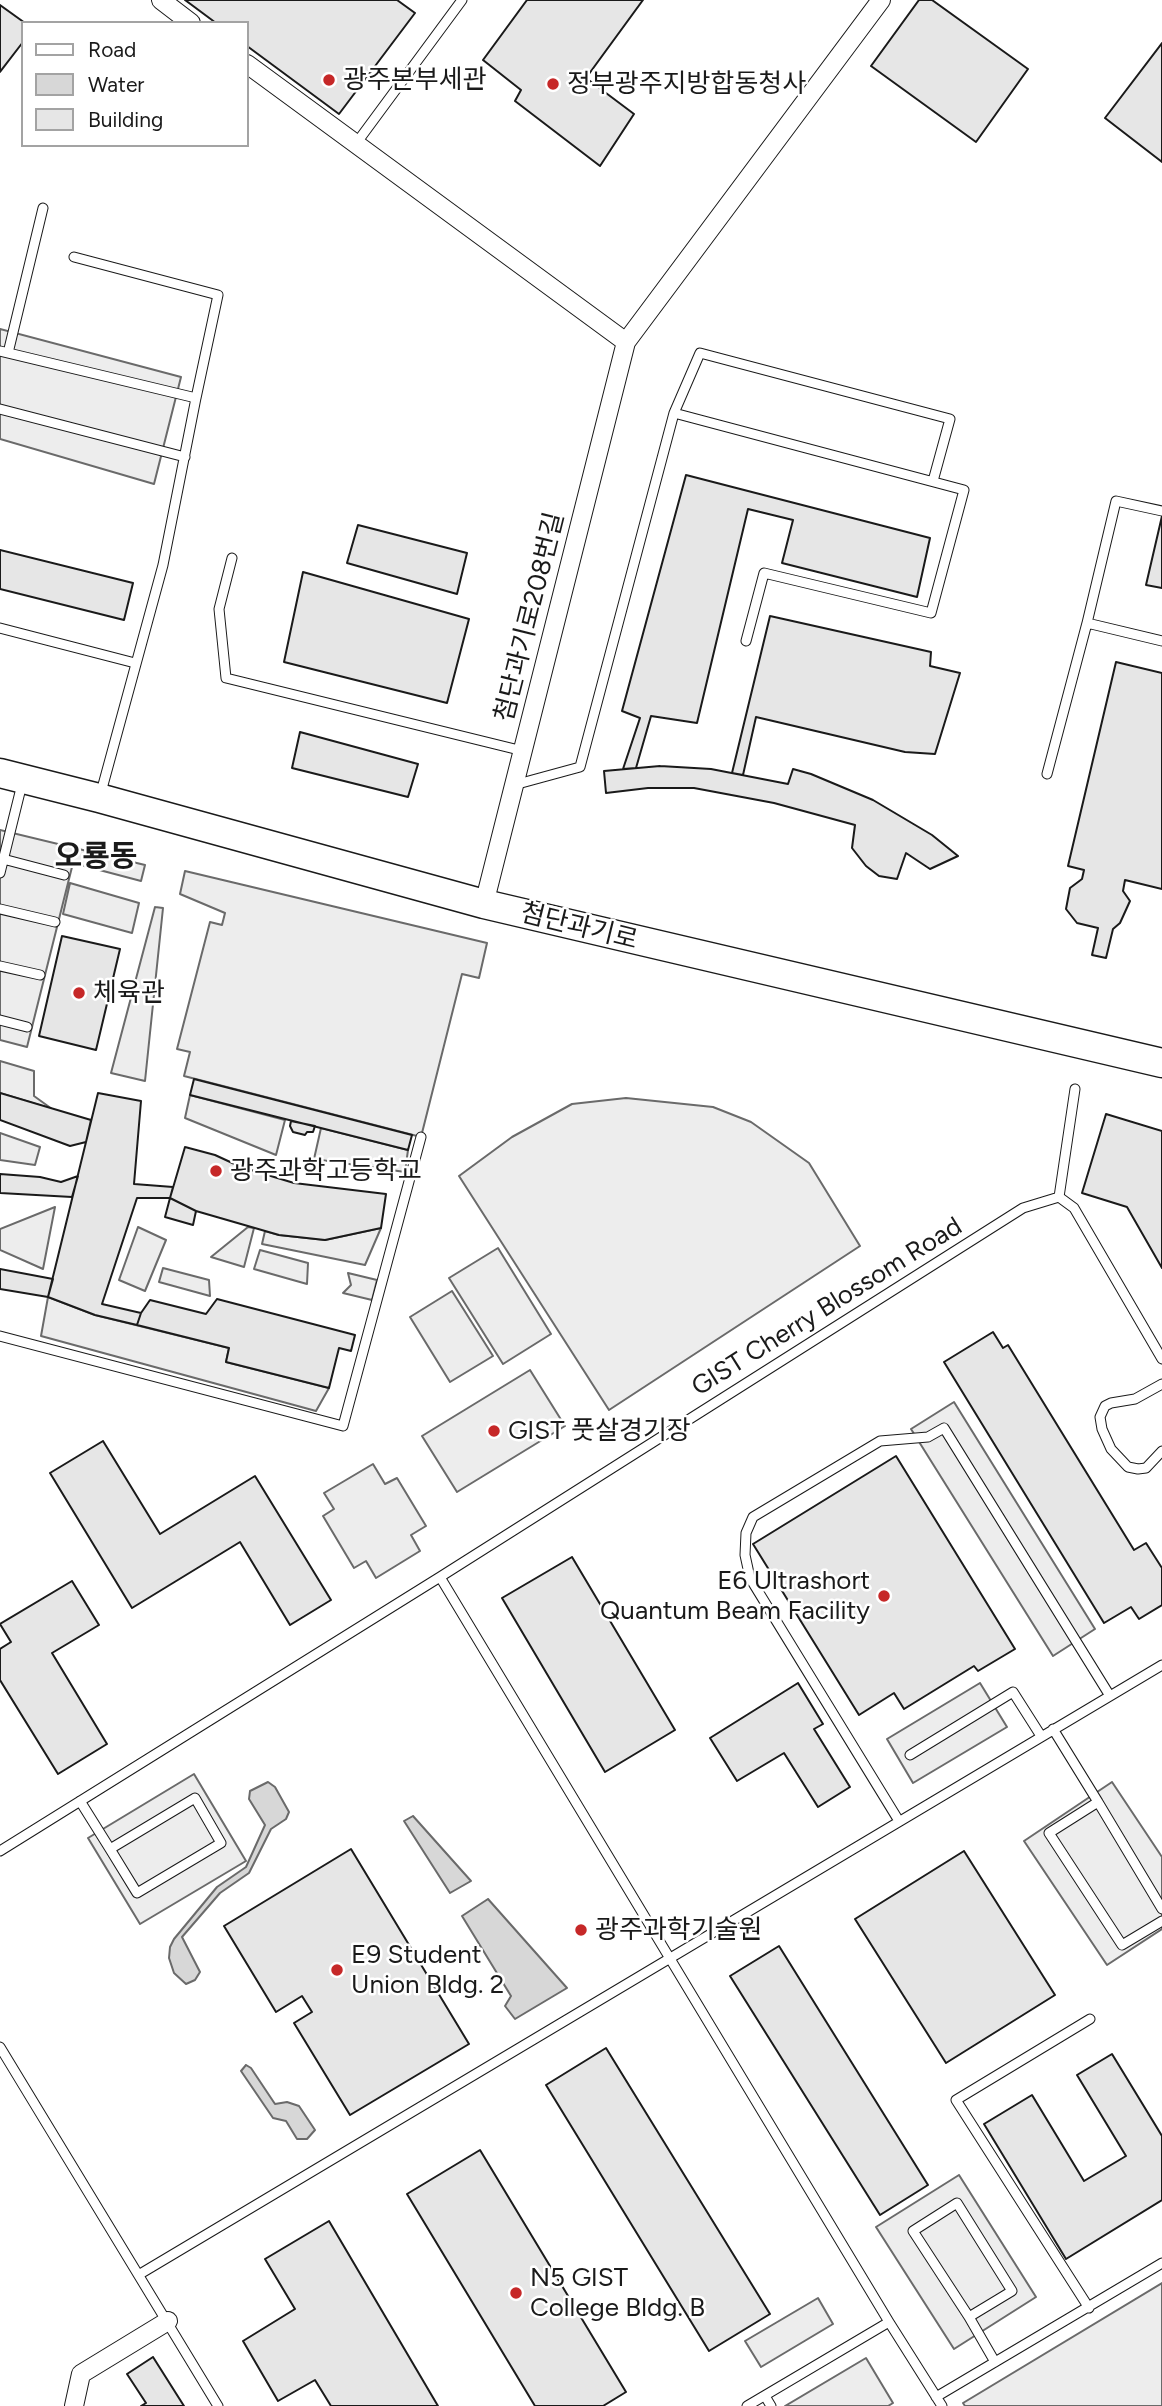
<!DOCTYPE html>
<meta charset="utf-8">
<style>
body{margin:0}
#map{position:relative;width:1162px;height:2406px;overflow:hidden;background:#fff;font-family:Figtree,sans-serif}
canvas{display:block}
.legend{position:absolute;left:21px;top:21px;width:228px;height:126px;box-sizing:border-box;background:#fff;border:2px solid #a3a3a3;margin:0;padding:9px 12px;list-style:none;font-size:21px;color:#1a1a1a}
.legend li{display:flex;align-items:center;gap:14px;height:35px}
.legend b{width:35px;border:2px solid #a3a3a3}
</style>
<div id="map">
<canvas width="1162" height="2406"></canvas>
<ul class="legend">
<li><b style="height:9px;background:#fff"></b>Road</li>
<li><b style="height:19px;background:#d7d7d7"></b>Water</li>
<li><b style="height:19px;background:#e6e6e6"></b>Building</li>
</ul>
</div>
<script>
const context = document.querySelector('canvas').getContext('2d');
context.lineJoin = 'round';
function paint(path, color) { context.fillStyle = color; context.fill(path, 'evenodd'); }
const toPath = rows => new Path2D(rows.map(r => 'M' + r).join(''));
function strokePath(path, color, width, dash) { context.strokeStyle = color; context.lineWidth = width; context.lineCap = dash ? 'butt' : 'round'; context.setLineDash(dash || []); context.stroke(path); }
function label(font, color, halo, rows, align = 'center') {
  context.font = font + ' Figtree,"Noto Sans KR",sans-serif'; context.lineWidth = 5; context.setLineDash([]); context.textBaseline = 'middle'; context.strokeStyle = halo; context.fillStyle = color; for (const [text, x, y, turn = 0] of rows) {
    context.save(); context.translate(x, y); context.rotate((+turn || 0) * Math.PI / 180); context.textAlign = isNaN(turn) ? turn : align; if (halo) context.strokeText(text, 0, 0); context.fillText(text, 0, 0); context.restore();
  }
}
const built = toPath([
 [0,329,181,377,154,484,0,439,0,329],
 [0,830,145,865,141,881,73,863,27,1047,0,1040,0,830],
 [185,871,487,943,479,978,462,974,421,1137,184,1076,190,1052,177,1049,210,922,222,925,225,913,180,894,185,871],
 [70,883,139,903,132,933,63,914,70,883],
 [155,907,163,908,145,1081,111,1073,155,907],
 [0,1061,34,1071,34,1096,52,1109,0,1093,0,1061],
 [190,1095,285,1120,276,1155,185,1118,190,1095],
 [626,1098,713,1107,751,1122,809,1163,860,1246,609,1410,459,1176,512,1137,572,1104,626,1098],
 [321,1128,408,1150,405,1172,314,1159,321,1128],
 [0,1133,40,1147,35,1165,0,1160,0,1133],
 [55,1207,43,1269,0,1250,0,1229,55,1207],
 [138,1227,166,1240,145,1291,119,1280,138,1227],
 [248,1227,254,1228,244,1267,211,1257,248,1227],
 [381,1228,365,1265,262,1244,265,1231,279,1235,325,1240,381,1228],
 [498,1248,551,1334,503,1364,449,1278,498,1248],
 [260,1250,308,1263,307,1284,254,1269,260,1250],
 [163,1268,209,1280,210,1296,159,1282,163,1268],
 [348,1273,377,1280,372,1300,343,1293,351,1285,348,1273],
 [452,1291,493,1356,450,1382,410,1317,452,1291],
 [48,1297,95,1315,229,1348,226,1362,329,1388,316,1411,41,1336,48,1297],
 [530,1370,565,1426,457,1492,422,1436,530,1370],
 [954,1402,1095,1629,1053,1656,911,1429,954,1402],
 [373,1464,385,1484,397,1478,426,1526,411,1535,420,1551,376,1578,366,1561,354,1568,323,1516,334,1509,324,1493,373,1464],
 [980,1683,1007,1727,913,1783,887,1739,980,1683],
 [194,1774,246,1861,140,1924,88,1838,194,1774],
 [1112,1782,1162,1857,1162,1929,1107,1965,1024,1841,1112,1782],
 [959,2175,1036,2297,954,2349,876,2227,959,2175],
 [1162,2283,1162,2406,965,2406,963,2403,1162,2283],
 [818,2298,833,2324,761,2367,745,2341,818,2298],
 [866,2358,893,2403,888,2406,785,2406,866,2358]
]);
const water = toPath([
 [268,1782,275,1787,289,1812,286,1819,271,1829,249,1873,220,1893,182,1937,200,1972,195,1980,186,1984,174,1973,169,1958,170,1947,174,1939,217,1887,246,1867,265,1825,249,1799,250,1791,268,1782],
 [413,1816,471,1881,450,1893,404,1821,413,1816],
 [488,1899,567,1988,515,2019,505,2006,511,1996,462,1916,488,1899],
 [246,2065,251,2068,275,2104,287,2102,299,2106,315,2130,307,2139,297,2139,286,2121,273,2118,241,2071,246,2065]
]);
const building = toPath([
 [185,0,397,0,415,13,339,114,247,46,247,23,216,23,185,0],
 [527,0,643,0,586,78,634,114,600,166,515,101,521,90,483,60,527,0],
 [919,0,932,0,1028,69,976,142,871,66,919,0],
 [0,5,25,23,23,23,23,42,0,72,0,5],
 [1162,43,1162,162,1105,118,1162,43],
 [686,475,930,538,917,597,782,563,793,520,748,509,697,723,651,716,636,768,623,769,640,718,622,711,686,475],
 [1162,516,1162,588,1146,585,1162,516],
 [358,525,467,553,457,594,347,563,358,525],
 [0,550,133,583,124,620,0,589,0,550],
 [303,572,469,619,447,703,284,662,303,572],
 [770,616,931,652,930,666,960,673,935,754,905,752,756,717,743,775,732,773,770,616],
 [1116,662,1162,673,1162,889,1125,880,1123,891,1130,901,1120,923,1113,929,1106,958,1092,955,1098,928,1077,923,1066,909,1070,888,1082,879,1084,870,1068,866,1116,662],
 [300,732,418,764,408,797,292,768,300,732],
 [660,766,711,769,788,784,793,769,811,774,873,800,932,835,958,856,930,869,906,853,897,879,879,876,866,866,852,848,855,825,774,803,694,788,648,788,606,793,604,771,660,766],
 [62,936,120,949,96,1050,39,1036,62,936],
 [194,1079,412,1135,408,1150,190,1095,194,1079],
 [0,1093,91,1120,86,1142,70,1146,0,1120,0,1093],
 [98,1093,141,1101,134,1184,173,1187,170,1198,137,1198,102,1304,141,1313,137,1325,95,1315,48,1297,98,1093],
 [1106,1114,1162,1131,1162,1268,1127,1207,1082,1193,1106,1114],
 [291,1121,315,1126,313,1132,307,1132,305,1135,293,1132,290,1126,291,1121],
 [185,1147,215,1155,241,1167,294,1183,386,1194,381,1228,325,1240,279,1235,196,1211,170,1198,185,1147],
 [0,1174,40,1177,61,1182,78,1176,72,1197,0,1193,0,1174],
 [170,1198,196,1211,193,1225,165,1217,170,1198],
 [0,1269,53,1279,48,1297,0,1289,0,1269],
 [217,1299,355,1335,351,1351,339,1348,329,1388,226,1362,229,1348,137,1325,141,1313,150,1300,206,1314,217,1299],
 [993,1332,1003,1348,1008,1345,1134,1550,1146,1543,1162,1568,1162,1605,1139,1619,1131,1607,1104,1623,944,1362,993,1332],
 [103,1441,160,1534,255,1476,331,1600,290,1625,240,1542,132,1608,50,1473,103,1441],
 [896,1456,1015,1649,978,1671,974,1666,904,1709,894,1693,859,1715,753,1544,896,1456],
 [572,1557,675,1730,605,1772,502,1598,572,1557],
 [72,1581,99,1625,52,1653,107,1744,58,1774,0,1680,0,1649,11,1642,0,1624,72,1581],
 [798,1683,823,1724,814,1729,850,1787,818,1807,784,1753,737,1781,710,1738,798,1683],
 [351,1849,469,2044,350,2115,294,2023,312,2012,302,1996,276,2012,224,1926,351,1849],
 [964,1851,1055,1995,946,2063,855,1919,964,1851],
 [779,1946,928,2185,880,2215,730,1976,779,1946],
 [606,2048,770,2314,709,2351,546,2085,606,2048],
 [1112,2054,1162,2136,1162,2200,1066,2259,984,2124,1032,2095,1084,2181,1126,2156,1077,2075,1112,2054],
 [480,2150,626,2392,603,2406,535,2406,407,2194,480,2150],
 [329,2221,438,2406,331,2406,315,2380,278,2401,243,2341,295,2309,265,2259,329,2221],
 [153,2357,184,2406,141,2406,146,2403,127,2374,153,2357]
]);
const service = toPath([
 [355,145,462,0],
 [74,257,218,295,196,398],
 [0,351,196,398,163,565,100,796],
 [8,353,43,208],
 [0,409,185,457],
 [674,413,700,353,950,419,933,481],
 [232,558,219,609,226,678,523,751],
 [1087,623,1116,501,1162,511],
 [0,628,135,663],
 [1047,774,1087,623,1162,641],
 [514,785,580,767,674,413,964,490,931,613,764,573,746,641],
 [3,859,64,875],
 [0,873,22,784],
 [0,909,55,922],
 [0,966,40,975],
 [0,1020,27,1027],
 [1059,1197,1075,1089],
 [0,1336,343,1426,421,1137],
 [1162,1384,1135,1399,1111,1403,1105,1406,1100,1417,1102,1429,1111,1449,1128,1467,1138,1469,1146,1468,1162,1451],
 [440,1577,889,2322,942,2406],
 [1053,1729,1098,1802,1049,1833,1122,1945,1162,1921],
 [910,1755,1013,1692,1041,1736],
 [80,1801,110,1849,137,1893,221,1843,195,1798,110,1849],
 [1098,1802,1162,1909],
 [899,1821,750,1578,745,1555,746,1533,753,1517,880,1441,928,1437,944,1428,1110,1696],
 [0,1851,440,1577,1023,1208,1059,1197,1074,1208,1162,1359],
 [0,2047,218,2406],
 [140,2274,1162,1665],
 [1089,2308,956,2100,1090,2019],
 [969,2317,1012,2291,957,2203,913,2231,969,2317,995,2362],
 [765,2396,771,2406],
 [936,2397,1162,2263],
 [747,2406,889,2322]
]);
const minor = toPath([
 [161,0,191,23],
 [247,64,626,342],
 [484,904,626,342,881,0],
 [74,2406,81,2374,168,2321]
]);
const primary = toPath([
 [0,773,99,798,484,904,1162,1063]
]);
const markers = [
 [329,80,7,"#c62828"],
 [553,84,7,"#c62828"],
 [79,993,7,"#c62828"],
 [216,1171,7,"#c62828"],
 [494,1431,7,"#c62828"],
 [884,1596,7,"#c62828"],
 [581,1930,7,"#c62828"],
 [337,1970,7,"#c62828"],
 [516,2293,7,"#c62828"]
];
const poiNames = [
 ["광주본부세관",343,80],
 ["정부광주지방합동청사",567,84],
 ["체육관",93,993],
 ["광주과학고등학교",230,1171],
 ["GIST 풋살경기장",508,1431],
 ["E6 Ultrashort",870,1581,"right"],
 ["Quantum Beam Facility",870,1611,"right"],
 ["광주과학기술원",595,1930],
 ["E9 Student",351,1955],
 ["Union Bldg. 2",351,1985],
 ["N5 GIST",530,2278],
 ["College Bldg. B",530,2308]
];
const streetNames = [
 ["첨단과기로208번길",530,617,-76],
 ["첨단과기로",579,927,14],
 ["GIST Cherry Blossom Road",827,1307,-32]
];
const quarterNames = [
 ["오룡동",96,857]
];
paint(built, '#ededed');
strokePath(built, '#6a6a6a', 2);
paint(water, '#d7d7d7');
strokePath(water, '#6a6a6a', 2);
paint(building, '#e6e6e6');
strokePath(building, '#1a1a1a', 2);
strokePath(service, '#1a1a1a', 11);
strokePath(minor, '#1a1a1a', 20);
strokePath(primary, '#1a1a1a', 31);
strokePath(service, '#fff', 9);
strokePath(minor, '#fff', 18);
strokePath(primary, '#fff', 28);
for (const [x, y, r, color] of markers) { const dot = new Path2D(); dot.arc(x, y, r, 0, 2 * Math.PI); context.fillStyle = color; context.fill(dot); strokePath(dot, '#fff', 2.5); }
label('26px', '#1a1a1a', '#fff', poiNames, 'left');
label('26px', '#1a1a1a', '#fff', streetNames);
label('bold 30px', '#1a1a1a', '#fff', quarterNames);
</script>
